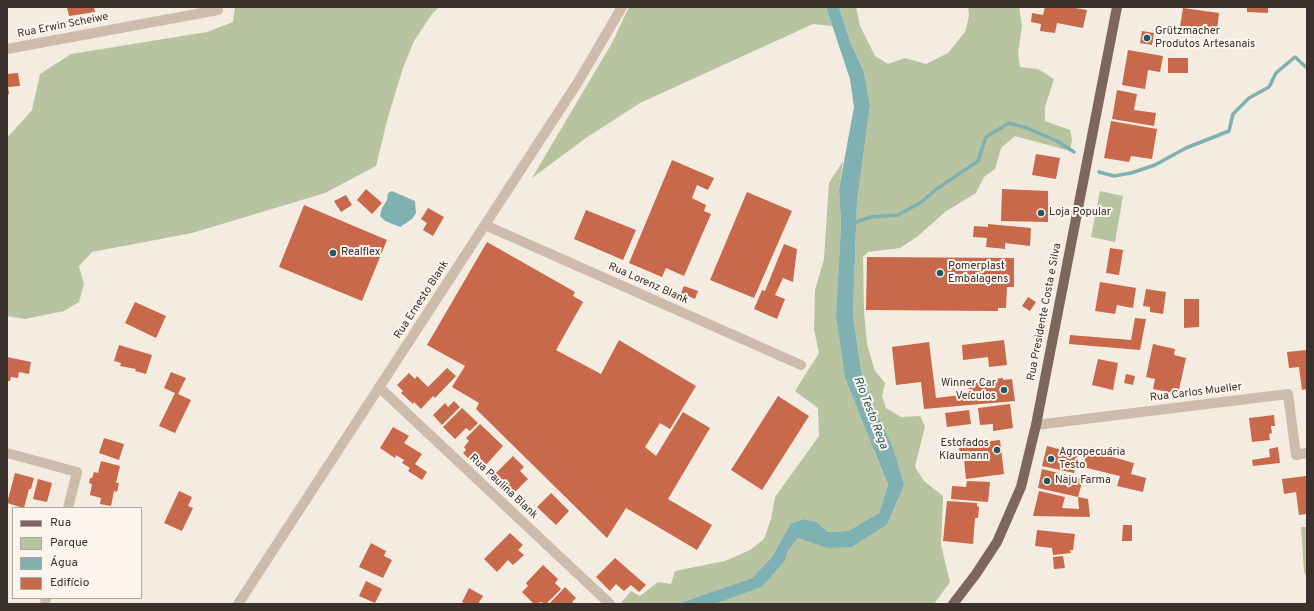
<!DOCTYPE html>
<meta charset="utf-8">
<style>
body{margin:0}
#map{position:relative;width:1314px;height:611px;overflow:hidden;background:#f4ebe1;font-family:Overpass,sans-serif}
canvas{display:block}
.frame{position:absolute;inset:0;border:8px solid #3b302b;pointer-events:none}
.legend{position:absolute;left:12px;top:507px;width:130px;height:92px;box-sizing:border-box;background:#fbf5ee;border:1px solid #aea6a0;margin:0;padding:5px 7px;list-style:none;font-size:12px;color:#3b302b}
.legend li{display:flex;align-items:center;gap:8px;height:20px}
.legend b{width:20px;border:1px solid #aea6a0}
</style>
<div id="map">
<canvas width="1314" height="611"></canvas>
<div class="frame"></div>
<ul class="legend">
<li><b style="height:5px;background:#7d675c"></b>Rua</li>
<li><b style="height:11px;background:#b8c4a0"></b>Parque</li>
<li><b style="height:11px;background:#7fb0b2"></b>Água</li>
<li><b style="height:11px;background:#c8694b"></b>Edifício</li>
</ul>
</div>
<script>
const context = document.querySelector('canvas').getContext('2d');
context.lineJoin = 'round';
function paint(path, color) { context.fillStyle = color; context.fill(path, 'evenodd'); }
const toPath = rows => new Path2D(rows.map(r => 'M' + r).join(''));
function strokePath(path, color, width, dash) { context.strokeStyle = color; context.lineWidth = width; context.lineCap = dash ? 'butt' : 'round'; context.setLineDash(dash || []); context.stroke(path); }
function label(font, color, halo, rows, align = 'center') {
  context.font = font + ' Overpass,sans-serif'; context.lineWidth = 4; context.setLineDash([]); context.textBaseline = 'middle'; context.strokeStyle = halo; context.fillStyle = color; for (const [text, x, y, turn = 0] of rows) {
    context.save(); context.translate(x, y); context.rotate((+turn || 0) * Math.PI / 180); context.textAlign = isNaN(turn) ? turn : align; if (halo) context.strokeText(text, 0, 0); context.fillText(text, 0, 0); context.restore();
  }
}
const green = toPath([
 [235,7,439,7,432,14,414,41,403,68,388,117,376,166,325,193,192,233,92,252,79,266,84,284,79,302,64,311,25,319,7,316,7,138,32,110,40,74,71,54,207,32,233,22],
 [629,7,826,7,832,26,813,24,640,103,586,138,532,178,612,43],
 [839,7,856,7,860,26,875,56,888,64,905,58,926,64,948,53,965,32,969,16,968,7,1019,7,1022,26,1018,53,1020,67,1038,69,1054,79,1045,107,1045,121,1070,130,1072,140,1070,151,1015,136,1001,148,995,169,984,177,976,193,945,212,917,237,900,248,868,252,863,257,864,311,867,344,875,371,885,383,882,396,886,408,901,417,920,416,925,426,915,467,924,481,943,496,941,545,950,582,934,604,715,604,762,587,785,561,788,551,798,538,852,547,887,525,904,485,873,406,861,371,853,314,857,201,870,106,864,72,851,44],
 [843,161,839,189,841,224,836,315,875,453,888,485,879,513,848,531,828,532,817,522,804,519,791,523,772,557,752,578,677,604,620,604,631,591,640,596,658,582,671,584,675,571,725,561,750,550,764,539,771,519,775,497,819,436,818,408,795,391,819,353,814,329,815,290,824,259,829,183],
 [1100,191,1123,196,1115,242,1091,237],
 [1301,527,1307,527,1307,578,1304,572]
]);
const water = toPath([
 [826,7,839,7,851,44,864,72,870,106,857,201,853,314,861,371,873,406,893,448,904,485,887,525,852,547,828,548,798,538,788,551,785,561,762,587,715,604,677,604,752,578,772,557,791,523,804,519,817,522,828,532,848,531,879,513,888,485,845,377,836,315,841,224,839,189,854,107,850,79],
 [392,191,415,201,416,213,412,219,400,227,385,221,380,216,382,208,387,200,388,193]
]);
const stream = toPath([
 [1099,172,1114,176,1131,173,1155,165,1186,148,1229,131,1233,114,1249,98,1269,87,1276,73,1295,57,1307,68],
 [853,223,871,217,898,215,920,203,938,188,978,161,986,137,1009,123,1027,128,1057,141,1074,152]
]);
const building = toPath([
 [67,7,94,7,95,12,69,16],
 [1045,7,1069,7,1087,10,1083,28,1057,23,1055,33,1040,31,1041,24,1031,22,1032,13,1043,15],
 [1247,7,1268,7,1268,13,1247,12],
 [1183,8,1219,13,1217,32,1180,27],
 [1142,31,1154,33,1152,45,1140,43],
 [1128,50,1163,56,1160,72,1148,70,1145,89,1122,85],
 [1168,58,1188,58,1188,73,1168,73],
 [18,73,20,86,8,87,9,94,7,95,7,74],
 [1117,90,1137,94,1134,110,1156,113,1154,126,1112,119],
 [1111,121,1157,129,1152,159,1131,156,1129,162,1104,158],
 [1036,154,1060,158,1056,179,1032,175],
 [672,160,714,178,708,190,697,185,692,198,706,205,704,211,711,214,684,276,666,268,662,277,629,263],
 [366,189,382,203,372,214,357,200],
 [1002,189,1048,191,1048,222,1001,221],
 [747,192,792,211,754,298,710,280],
 [346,195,352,205,341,212,334,201],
 [304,205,387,240,362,301,279,267],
 [428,208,444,217,433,236,423,230,427,223,421,219],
 [586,210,636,230,623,260,574,239],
 [988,224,1031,228,1030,246,1005,243,1005,249,986,247,987,238,973,237,974,226,988,227],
 [487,242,575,292,573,296,583,302,556,350,601,374,619,340,696,386,670,429,660,423,645,447,656,456,683,412,710,428,668,499,712,525,697,550,626,508,607,538,476,409,479,403,452,387,465,366,427,345],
 [784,244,797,249,793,282,783,278,775,295,785,299,777,319,754,309,762,290,765,291],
 [1110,248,1123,250,1119,275,1106,273],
 [867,257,1014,258,1014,287,1007,287,1006,308,998,308,998,311,866,310],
 [1100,282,1136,288,1133,308,1117,305,1115,314,1095,311],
 [684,286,698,291,695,299,681,293],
 [1146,289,1166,292,1163,314,1150,312,1150,307,1143,306],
 [1028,297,1036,302,1030,311,1022,306],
 [1184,299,1199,299,1199,327,1184,328],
 [135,302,166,316,156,338,125,323],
 [1135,318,1146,319,1140,350,1069,344,1070,335,1131,340],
 [1004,340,1007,365,989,367,988,357,963,360,962,345],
 [929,342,936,398,969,394,968,382,1003,378,1003,380,1012,379,1015,401,924,409,921,382,896,385,892,347],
 [1153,344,1175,349,1174,355,1186,358,1178,394,1153,389,1155,379,1146,377],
 [119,345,152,355,146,374,135,371,136,369,120,366,121,363,114,361],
 [1307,350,1307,389,1302,390,1299,367,1289,368,1287,352],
 [7,357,31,362,29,374,19,372,18,378,11,377,10,381,7,381],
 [1098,359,1118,363,1113,390,1092,385],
 [447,368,456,376,435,398,433,396,421,409,414,402,413,404,401,393,403,391,397,385,409,373,415,379,417,376,428,387,426,389],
 [171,372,186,378,178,394,191,400,175,433,159,426,175,393,164,388],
 [1126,374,1135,376,1133,385,1124,383],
 [778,396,809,416,762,490,731,470],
 [454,401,460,407,442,425,433,415,445,403,448,407],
 [1010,404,1013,428,993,431,993,424,980,425,978,408],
 [462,408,478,423,470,431,466,428,455,439,443,427],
 [969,410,971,424,947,427,945,413],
 [1274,415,1275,426,1271,426,1272,433,1269,434,1270,440,1252,442,1249,418],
 [480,424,503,446,484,467,474,458,471,461,463,453,466,450,464,447,469,441,466,438],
 [393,427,409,436,404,443,422,454,415,464,427,472,422,480,408,471,410,468,402,463,404,460,396,455,395,458,380,448],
 [104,438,124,444,119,460,99,453],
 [1000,440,1004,474,966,479,964,460,957,461,956,454,960,453,959,448,973,446,973,443],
 [1047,446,1078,454,1074,473,1042,466],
 [1278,447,1280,463,1253,466,1252,460,1270,457,1269,449],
 [1087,450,1134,463,1131,474,1146,478,1143,492,1117,486,1120,476,1083,467],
 [513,456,524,467,520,471,528,479,512,495,493,476],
 [101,461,120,466,116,483,119,483,117,492,114,491,111,506,100,504,101,498,90,495,92,484,89,483,90,478,92,478,94,472,98,473],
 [1042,469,1083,479,1078,497,1088,499,1090,517,1033,516,1039,491,1065,497,1062,508,1079,509,1078,497,1038,488],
 [15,473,34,478,31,489,29,489,24,508,7,503],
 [1306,476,1307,514,1299,515,1296,492,1284,494,1282,479],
 [38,479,52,483,47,502,33,499],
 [967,481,990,482,988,502,951,499,952,486,966,487],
 [179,491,192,497,188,506,193,508,182,531,164,523],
 [551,493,569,511,556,525,537,507],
 [947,501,977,503,977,506,979,507,978,518,975,518,973,544,943,541],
 [1123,525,1132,525,1132,541,1122,541],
 [1037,530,1075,534,1073,550,1070,550,1071,553,1053,555,1052,548,1035,546],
 [510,533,523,545,518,550,524,555,513,565,508,560,497,572,484,559],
 [371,543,386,551,384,556,392,560,383,578,359,567],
 [1063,556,1065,568,1054,569,1053,557],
 [615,558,646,585,639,592,631,585,624,591,616,584,610,591,596,577],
 [543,565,558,579,555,583,561,589,546,604,541,602,534,604,522,592,528,586,526,583],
 [366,581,382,589,375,603,359,596],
 [565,587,576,598,572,602,574,604,549,604],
 [469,588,483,596,478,604,466,604,462,602]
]);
const minor = toPath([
 [7,49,218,10],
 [485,225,801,365],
 [379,387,610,604],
 [1036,425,1288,394,1296,455,1307,453],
 [7,453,77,472,68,508],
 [45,604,46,598],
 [238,604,578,82,622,7]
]);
const major = toPath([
 [953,604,976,574,997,542,1021,487,1036,425,1117,7]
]);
const markers = [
 [1147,38,4,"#1f5a5e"],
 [1041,213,4,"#1f5a5e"],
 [333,253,4,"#1f5a5e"],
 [940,273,4,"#1f5a5e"],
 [1004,390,4,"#1f5a5e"],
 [997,450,4,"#1f5a5e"],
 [1051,459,4,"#1f5a5e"],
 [1047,481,4,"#1f5a5e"]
];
const streetNames = [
 ["Rua Erwin Scheiwe",63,26,-11],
 ["Rua Lorenz Blank",648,284,24],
 ["Rua Ernesto Blank",422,300,-57],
 ["Rua Presidente Costa e Silva",1045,312,-79],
 ["Rua Carlos Mueller",1196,393,-7],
 ["Rua Paulina Blank",503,487,43]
];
const poiNames = [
 ["Grützmacher",1155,32],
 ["Produtos Artesanais",1155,45],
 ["Loja Popular",1049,213],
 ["Realflex",341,253],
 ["Pomerplast",948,267],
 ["Embalagens",948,280],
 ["Winner Car",996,384,"right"],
 ["Veículos",996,397,"right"],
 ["Estofados",989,444,"right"],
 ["Klaumann",989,457,"right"],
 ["Agropecuária",1059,453],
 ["Testo",1059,466],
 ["Naju Farma",1055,481]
];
const waterNames = [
 ["Rio Testo Rega",870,413,69]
];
paint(green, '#b8c4a0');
paint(water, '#7fb0b2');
strokePath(stream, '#7fb0b2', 3.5);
paint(building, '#c8694b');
strokePath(minor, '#cdbbac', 10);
strokePath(major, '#7d675c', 10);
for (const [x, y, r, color] of markers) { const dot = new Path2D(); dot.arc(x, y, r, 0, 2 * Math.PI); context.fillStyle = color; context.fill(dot); strokePath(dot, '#fbf5ee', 1.5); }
label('11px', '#3b302b', '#fbf5ee', streetNames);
label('11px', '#3b302b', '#fbf5ee', poiNames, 'left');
label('italic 12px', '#1f5a5e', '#fbf5ee', waterNames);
</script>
